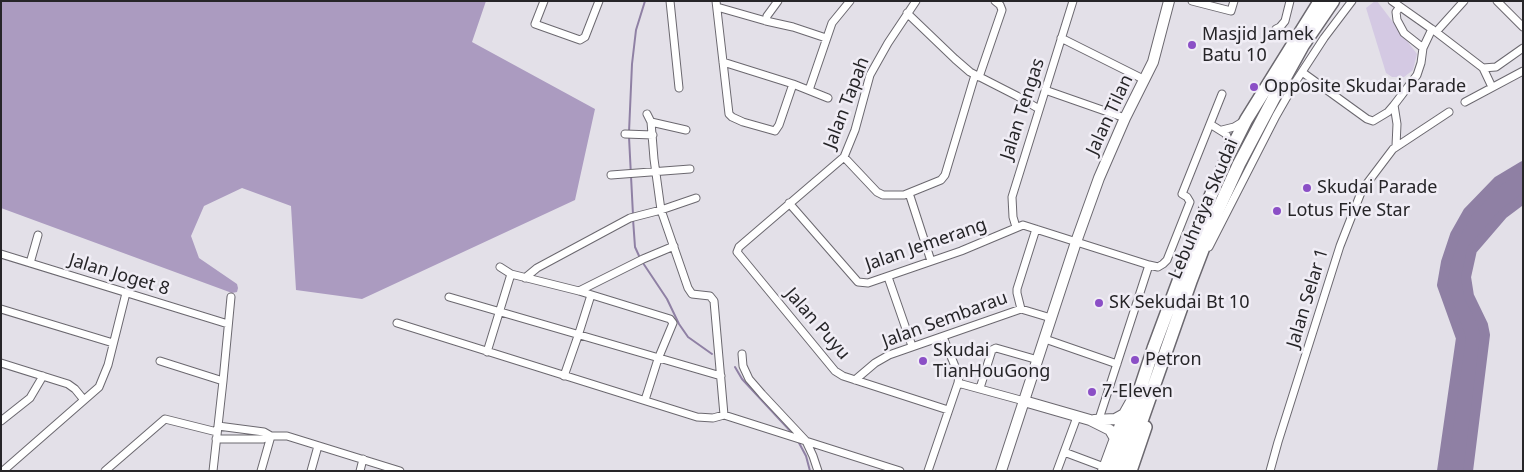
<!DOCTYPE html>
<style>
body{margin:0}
#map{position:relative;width:1524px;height:472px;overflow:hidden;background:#e3e0e8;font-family:"Noto Sans",sans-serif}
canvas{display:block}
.frame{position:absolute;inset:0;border:2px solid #262528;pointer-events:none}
</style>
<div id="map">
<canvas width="1524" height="472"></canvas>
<div class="frame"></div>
</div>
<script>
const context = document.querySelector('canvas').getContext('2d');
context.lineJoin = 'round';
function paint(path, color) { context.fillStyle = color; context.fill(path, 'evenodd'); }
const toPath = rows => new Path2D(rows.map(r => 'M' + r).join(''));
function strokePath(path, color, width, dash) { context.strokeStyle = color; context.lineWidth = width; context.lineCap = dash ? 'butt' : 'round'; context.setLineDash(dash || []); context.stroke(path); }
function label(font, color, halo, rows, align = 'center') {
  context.font = font + ' "Noto Sans",sans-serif'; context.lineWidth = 5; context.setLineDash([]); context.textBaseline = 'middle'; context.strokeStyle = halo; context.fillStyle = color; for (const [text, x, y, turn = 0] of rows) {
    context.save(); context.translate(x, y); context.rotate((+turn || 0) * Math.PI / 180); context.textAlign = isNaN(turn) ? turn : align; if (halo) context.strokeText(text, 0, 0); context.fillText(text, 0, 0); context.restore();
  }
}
const green = toPath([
 [1375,1,1377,1,1417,54,1413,70,1404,77,1392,77,1386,73,1366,8]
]);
const forest = toPath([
 [1,1,486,1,472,42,595,109,575,200,362,299,296,290,291,206,242,188,204,206,191,236,199,258,237,284,238,288,237,292,232,293,1,208]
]);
const water = toPath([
 [1523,166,1523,199,1503,214,1472,250,1466,277,1469,296,1483,325,1485,335,1468,471,1442,471,1461,338,1442,285,1446,262,1455,235,1468,212,1498,181]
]);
const stream = toPath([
 [629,132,632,64,636,30,645,1],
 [629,137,633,215],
 [633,219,635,247,640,258],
 [643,263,667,299,679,324,688,337,712,354],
 [735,367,742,379,794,435],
 [798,441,806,456,810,471]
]);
const river = toPath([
 [1442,471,1461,338,1442,285,1446,262,1455,235,1468,212,1498,181,1523,166],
 [1468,471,1485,335,1483,325,1469,296,1466,277,1472,250,1503,214,1523,199]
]);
const street = toPath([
 [544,1,535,24,580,40,585,37,599,1],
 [670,1,679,88],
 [716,1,729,114,732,117,743,122,775,131,779,125,793,84],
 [916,1,888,43,870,75,855,130,844,157,739,247,737,252,835,371,843,376,948,410],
 [1192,1,1231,11,1234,1],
 [1392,1,1436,32,1483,68,1496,67,1523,48],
 [1497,1,1523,27],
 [717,7,766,21,793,27,826,38],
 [1400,7,1396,12,1397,20,1404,33,1423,48],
 [907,13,955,59,970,72,1017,96,1039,109],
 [766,21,767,16,778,1],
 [1276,29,1280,27,1285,21,1290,1],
 [1436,32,1464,1],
 [1061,38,1145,80],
 [723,62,793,84,828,98],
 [1483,68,1492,87],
 [1302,72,1367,119,1373,121,1388,112,1394,105],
 [979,77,1002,10,1000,5,995,1],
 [809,90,832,23,850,1],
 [1045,90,1125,118],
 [1465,102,1523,71],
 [647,114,651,122,654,159,661,210,688,288,692,294,710,296,714,301,724,415],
 [651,122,686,130],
 [1210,124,1226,134,1232,149],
 [1222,130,1234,127,1244,121],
 [625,134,653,135],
 [1396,146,1397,124,1394,105,1417,75,1421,63,1423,48,1432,29],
 [844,157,877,192,883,195,904,195,941,180,945,175,975,75],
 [611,175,690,169],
 [909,193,931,261],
 [789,203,858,282,868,283,961,251,1023,225,1149,265,1158,267,1163,264,1167,260,1190,202,1187,197,1182,194,1222,94],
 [1016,227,1013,217,1012,197,1073,1],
 [1209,247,1276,116,1296,81,1324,38,1352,1],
 [1,254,228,324],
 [30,263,38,235],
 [500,267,511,274,579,291,670,319,673,323,658,359,645,400],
 [888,277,912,346],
 [525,278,537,268,630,218,661,210,696,198],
 [579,291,643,259,674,246],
 [449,297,721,376],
 [1,309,113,343],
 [1021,309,1017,293,1017,289,1036,229],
 [397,323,697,417,713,418,724,415,900,471],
 [1045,339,1117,364],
 [487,352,511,274],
 [742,354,743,366,749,379,762,394,806,441,813,456,818,471],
 [160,361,223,381],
 [1,363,68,384,75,389,84,400],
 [564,376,578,336,591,295],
 [855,380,875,363,889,355,1021,309,1051,318],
 [958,383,1024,401],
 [980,388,992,350,996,348,1038,360],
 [1099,419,1149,265],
 [1,421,30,398,43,376],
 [218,426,264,432,271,436],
 [216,439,263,439,271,436,287,436,400,471],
 [1064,452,1104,467],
 [3,471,99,387,108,365,126,293],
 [105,471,165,419,217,432],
 [213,471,223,381,231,297],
 [261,471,271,436],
 [311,471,318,446],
 [360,471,363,459],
 [928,471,958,383,959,376,943,337],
 [1057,471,1077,417],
 [1270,471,1278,442,1340,246,1362,190,1393,149,1449,112]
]);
const secondary = toPath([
 [1024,401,1090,420,1110,430,1114,437],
 [1094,420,1115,419,1124,414],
 [1001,471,1076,242,1099,178,1125,118,1153,62,1169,1],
 [1103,471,1124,414,1133,398]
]);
const primary = toPath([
 [1131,471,1146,427]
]);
const highway = toPath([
 [1113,471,1154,347,1208,202,1227,158,1246,120,1320,1],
 [1124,471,1191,280,1217,212,1239,164,1276,94,1303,45,1333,1]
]);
const markers = [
 [1192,45,5,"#8b4fc6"],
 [1254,87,5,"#8b4fc6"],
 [1307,188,5,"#8b4fc6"],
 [1277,211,5,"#8b4fc6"],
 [1099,303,5,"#8b4fc6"],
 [1135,360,5,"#8b4fc6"],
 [923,361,5,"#8b4fc6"],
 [1092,392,5,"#8b4fc6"]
];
const poiNames = [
 ["Masjid Jamek",1202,35],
 ["Batu 10",1202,56],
 ["Opposite Skudai Parade",1264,87],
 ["Skudai Parade",1317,188],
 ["Lotus Five Star",1287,211],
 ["SK Sekudai Bt 10",1109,303],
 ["Skudai",933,351],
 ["TianHouGong",933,372],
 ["Petron",1145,360],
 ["7-Eleven",1102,392]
];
const streetNames = [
 ["Jalan Tapah",847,103,-69],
 ["Jalan Tengas",1023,109,-72],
 ["Jalan Tilan",1110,115,-65],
 ["Lebuhraya Skudai",1204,209,-67],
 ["Jalan Jemerang",926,245,-19],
 ["Jalan Joget 8",119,275,17],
 ["Jalan Selar 1",1308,298,-73],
 ["Jalan Sembarau",945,320,-20],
 ["Jalan Puyu",817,324,49]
];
paint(green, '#d4c9e3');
paint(forest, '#ab9bc0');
paint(water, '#8f80a4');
strokePath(stream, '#8f80a4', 2);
strokePath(river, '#8f80a4', 10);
strokePath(street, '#6b686f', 9);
strokePath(secondary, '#6b686f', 12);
strokePath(primary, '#6b686f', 14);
strokePath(highway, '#6b686f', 15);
strokePath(street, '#fff', 7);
strokePath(secondary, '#fff', 10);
strokePath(primary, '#fff', 11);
strokePath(highway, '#fff', 12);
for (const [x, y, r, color] of markers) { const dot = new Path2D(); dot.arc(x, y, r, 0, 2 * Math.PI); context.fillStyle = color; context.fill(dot); strokePath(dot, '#f0edf5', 2); }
label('18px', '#262528', '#f0edf5', poiNames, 'left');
label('18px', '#262528', '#f0edf5', streetNames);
</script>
